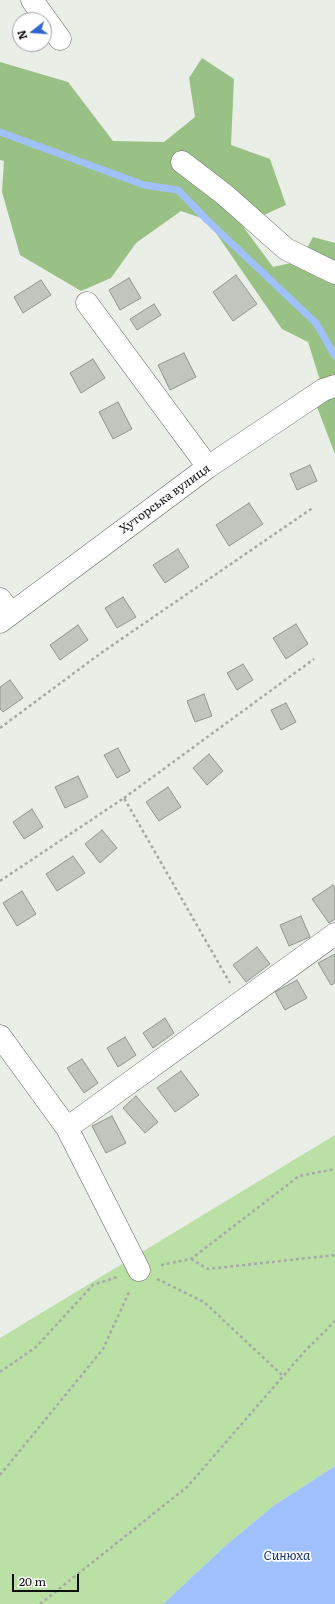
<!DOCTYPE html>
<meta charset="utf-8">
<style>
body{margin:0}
#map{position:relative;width:335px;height:1604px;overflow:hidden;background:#e9eee6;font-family:Literata,serif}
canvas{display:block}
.north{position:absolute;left:12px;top:12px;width:40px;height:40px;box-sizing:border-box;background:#fff;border:1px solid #9f9f9f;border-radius:50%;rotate:253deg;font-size:11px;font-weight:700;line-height:16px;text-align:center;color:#0f100e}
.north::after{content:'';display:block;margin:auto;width:14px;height:18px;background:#3265d4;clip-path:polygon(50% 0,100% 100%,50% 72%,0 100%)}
.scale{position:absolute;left:12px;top:1574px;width:67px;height:18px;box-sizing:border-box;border:2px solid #0f100e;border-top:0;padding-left:5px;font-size:12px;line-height:14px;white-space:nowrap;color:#0f100e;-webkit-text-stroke:3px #fff;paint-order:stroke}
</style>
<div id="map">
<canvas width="335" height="1604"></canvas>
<div class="north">N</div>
<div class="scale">20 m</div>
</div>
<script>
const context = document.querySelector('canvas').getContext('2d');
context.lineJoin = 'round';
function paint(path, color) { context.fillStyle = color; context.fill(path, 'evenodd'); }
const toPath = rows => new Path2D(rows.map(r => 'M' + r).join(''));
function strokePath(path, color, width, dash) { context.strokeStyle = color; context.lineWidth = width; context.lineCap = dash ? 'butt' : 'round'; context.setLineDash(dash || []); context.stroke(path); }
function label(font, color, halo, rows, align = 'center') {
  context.font = font + ' Literata,serif'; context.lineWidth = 3.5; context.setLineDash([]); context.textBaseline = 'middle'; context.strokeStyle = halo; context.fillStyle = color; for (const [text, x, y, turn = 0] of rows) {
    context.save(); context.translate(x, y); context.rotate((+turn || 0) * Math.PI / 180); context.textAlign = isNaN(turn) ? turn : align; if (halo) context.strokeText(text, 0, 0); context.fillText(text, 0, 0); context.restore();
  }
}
const green = toPath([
 [335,1135,335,1466,273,1506,225,1546,163,1604,0,1604,0,1338]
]);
const forest = toPath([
 [202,58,234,79,231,145,270,159,286,205,242,225,273,267,300,261,313,237,335,243,335,454,312,394,323,390,308,342,282,329,207,220,181,211,136,243,111,278,81,291,20,255,2,192,4,161,0,160,0,62,68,82,113,141,164,142,195,117,189,78]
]);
const water = toPath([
 [335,1466,335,1604,163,1604,225,1546,273,1506]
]);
const stream = toPath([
 [0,132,144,185,178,190,207,220,316,323,335,356]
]);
const building = toPath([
 [236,275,257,304,233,321,213,292,236,275],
 [129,278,141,298,120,310,109,290,129,278],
 [41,280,51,295,23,313,14,297,41,280],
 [154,304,161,315,137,330,130,319,154,304],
 [184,353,196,377,170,390,158,365,184,353],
 [93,359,105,378,81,393,70,373,93,359],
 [118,402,132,429,113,439,99,412,118,402],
 [310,465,317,481,297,490,290,474,310,465],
 [249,503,263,524,229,546,216,525,249,503],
 [178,549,189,567,165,583,153,565,178,549],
 [123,597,136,617,117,628,105,608,123,597],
 [296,624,308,644,286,659,273,638,296,624],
 [78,625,88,640,60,660,50,645,78,625],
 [243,664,253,680,237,690,227,673,243,664],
 [10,680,23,698,3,712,0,709,0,687,10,680],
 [204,694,212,716,195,722,187,701,204,694],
 [286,703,296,722,281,730,271,710,286,703],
 [118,748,130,771,117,778,104,755,118,748],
 [209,754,223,771,207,785,193,768,209,754],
 [78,776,88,797,65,808,55,787,78,776],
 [168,787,181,807,159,821,146,802,168,787],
 [32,809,43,827,24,839,13,822,32,809],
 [102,830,117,848,100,863,85,844,102,830],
 [73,856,85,873,57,891,46,874,73,856],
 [333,885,335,887,335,919,329,923,312,899,333,885],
 [22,891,36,914,17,926,3,903,22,891],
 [301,916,310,937,289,946,280,925,301,916],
 [257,947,270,964,246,982,233,965,257,947],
 [335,954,335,983,331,985,318,963,335,954],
 [297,980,307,998,285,1010,275,992,297,980],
 [165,1018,174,1033,153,1048,143,1033,165,1018],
 [125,1037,136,1055,118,1067,107,1048,125,1037],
 [82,1059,98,1083,84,1093,67,1068,82,1059],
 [181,1071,199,1095,175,1112,157,1088,181,1071],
 [136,1096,158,1122,145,1133,123,1108,136,1096],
 [112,1116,126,1143,106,1153,92,1126,112,1116]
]);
const path = toPath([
 [0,728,101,653,314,507],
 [124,798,314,659],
 [0,881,124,798,230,983],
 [191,1259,208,1269,335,1255],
 [161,1265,191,1259,299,1176,335,1169],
 [157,1279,204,1302,283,1376],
 [0,1372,36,1347,93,1285,117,1277],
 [0,1475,103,1349,130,1290],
 [40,1604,187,1487,305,1351,335,1321]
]);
const minor = toPath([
 [32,0,60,39],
 [182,162,225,195,286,249,335,273],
 [87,303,208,467],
 [0,599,11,613],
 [0,622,208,467,323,390,335,386],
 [0,1036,67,1128,139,1270],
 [67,1128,335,934]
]);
const streetNames = [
 ["Хуторська вулиця",165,499,-36]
];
const waterNames = [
 ["Синюха",287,1556]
];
paint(green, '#bae0a6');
paint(forest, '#9ac185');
paint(water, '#a1c1fe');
strokePath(stream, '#a1c1fe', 7);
paint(building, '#c0c5be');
strokePath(building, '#91968f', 1);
strokePath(minor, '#5f635c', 23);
strokePath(path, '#a6aaa4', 2.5, [3, 3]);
strokePath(minor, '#fff', 22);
label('12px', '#0f100e', '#fff', streetNames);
label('italic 13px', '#17367a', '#fff', waterNames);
</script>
